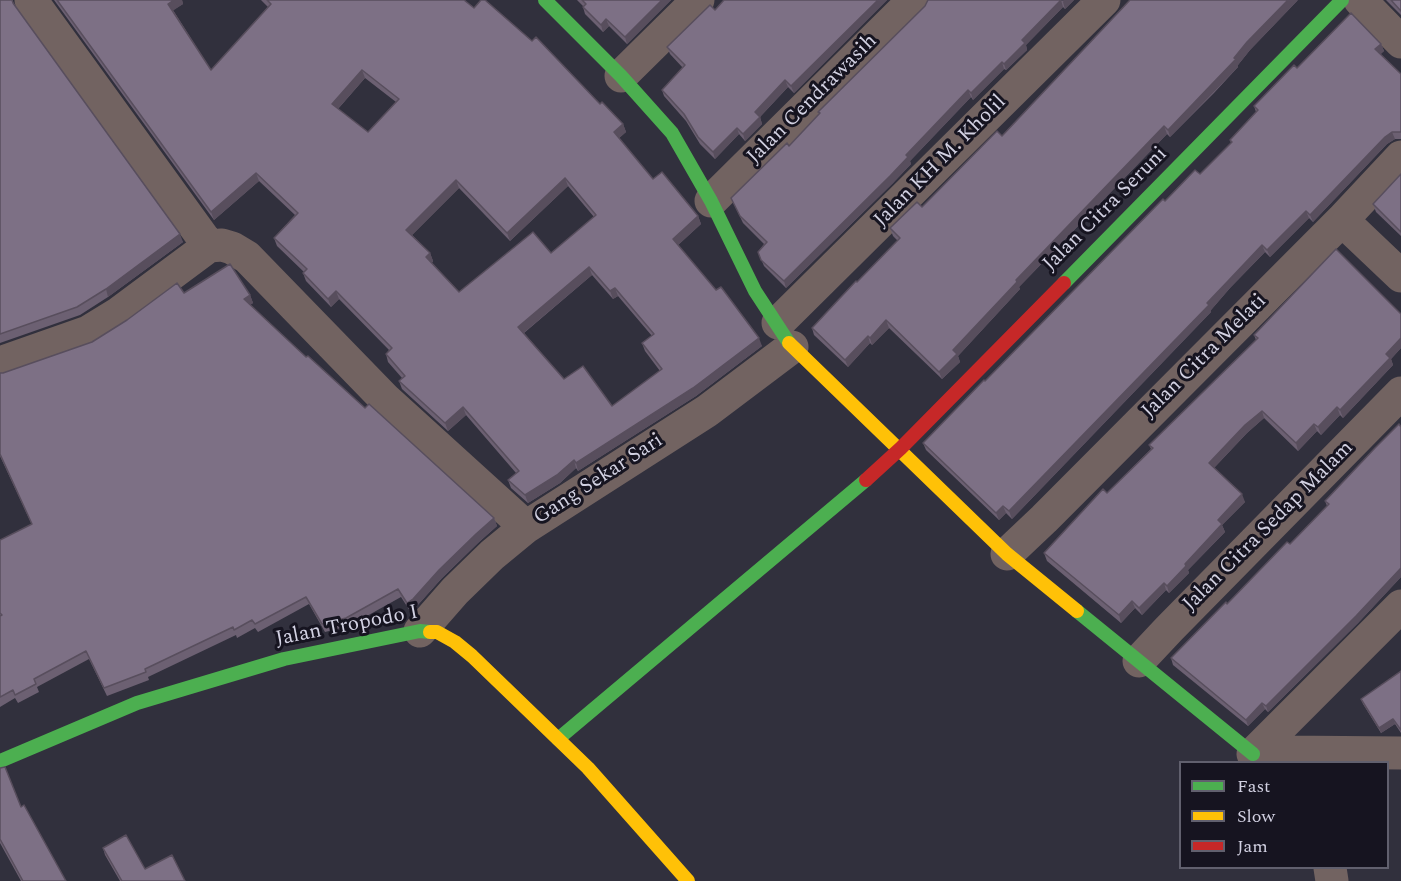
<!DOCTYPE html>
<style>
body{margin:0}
#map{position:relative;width:1401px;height:881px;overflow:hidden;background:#31303d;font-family:Spectral,serif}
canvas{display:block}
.legend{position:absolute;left:1179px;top:761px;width:210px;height:108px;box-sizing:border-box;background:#161420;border:2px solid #61606e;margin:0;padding:8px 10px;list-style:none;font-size:18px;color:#d2d1e2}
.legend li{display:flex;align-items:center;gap:12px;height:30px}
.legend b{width:30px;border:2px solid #61606e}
</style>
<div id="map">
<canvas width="1401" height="881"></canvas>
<ul class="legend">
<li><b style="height:8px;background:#4caf50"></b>Fast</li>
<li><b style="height:8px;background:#ffc107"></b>Slow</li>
<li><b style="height:8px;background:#c62828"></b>Jam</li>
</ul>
</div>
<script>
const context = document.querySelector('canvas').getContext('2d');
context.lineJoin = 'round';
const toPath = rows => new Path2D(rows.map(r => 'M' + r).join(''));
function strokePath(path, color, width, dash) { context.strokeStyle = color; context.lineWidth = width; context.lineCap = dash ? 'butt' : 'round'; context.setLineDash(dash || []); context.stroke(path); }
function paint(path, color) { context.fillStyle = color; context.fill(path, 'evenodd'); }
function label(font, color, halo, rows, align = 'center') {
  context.font = font + ' Spectral,serif'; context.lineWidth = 6; context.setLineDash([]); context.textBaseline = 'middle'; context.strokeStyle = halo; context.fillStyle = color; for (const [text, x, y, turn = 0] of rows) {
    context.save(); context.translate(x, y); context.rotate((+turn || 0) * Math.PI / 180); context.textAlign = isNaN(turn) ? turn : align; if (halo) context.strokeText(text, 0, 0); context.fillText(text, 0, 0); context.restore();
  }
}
const street = toPath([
 [31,0,209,246],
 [1360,0,1401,42],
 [621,76,698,0],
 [711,201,914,0],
 [1342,220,1401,276],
 [778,323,1104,0],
 [0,363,88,332,119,313,209,246,222,245,232,248,247,257,385,399,526,527],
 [1007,554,1044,519,1342,220,1401,157],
 [420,631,455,591,492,555,526,527,707,411,792,347],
 [1139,661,1169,629,1401,393],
 [1253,754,1401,606],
 [1253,754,1285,752,1401,753],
 [1330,868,1332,881]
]);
const fast = toPath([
 [545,0,621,76,672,133,711,201,755,291,789,343],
 [1064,283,1342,0],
 [1077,611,1253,754],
 [558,739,866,480],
 [0,761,137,703,284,659,420,631,430,632]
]);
const slow = toPath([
 [789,343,1007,554,1077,611],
 [430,632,437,632,455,642,472,656,588,768,688,881]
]);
const jam = toPath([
 [866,480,901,448,1064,283]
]);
const wall = toPath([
 [0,0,13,0,13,2,183,242,108,297,80,315,0,343],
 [54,0,182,0,183,4,173,10,211,70,268,7,261,0,464,0,600,104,623,124,626,132,619,138,653,179,698,216,701,224,678,245,762,346,696,396,578,471,576,468,560,483,528,503,511,488,508,480,516,473,466,415,448,431,402,389,399,381,402,378,388,362,386,354,389,350,339,299,331,307,306,281,303,273,304,272,277,246,274,238,295,215,259,181,214,220],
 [365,78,396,102,368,132,338,109],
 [568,186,594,217,551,253,459,292,432,263,433,261,430,253,412,235,459,188,510,241],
 [592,275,613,299,618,296,652,336,642,343,645,351,660,371,612,406,564,379,524,333],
 [577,0,671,0,627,44,609,26,603,32,585,14,583,7,583,6],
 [724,0,887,0,794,93,788,87,760,117,762,124,745,141,739,134,715,159,700,144,686,121,664,96,662,90,683,68,670,54,667,47,715,10],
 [1074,0,1065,9,1063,7,1026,45,1027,50,1006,70,1004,69,973,100,971,97,910,161,911,164,893,183,786,288,764,266,758,252,764,244,743,223,731,198,789,146,819,114,818,112,925,6],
 [1298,0,1250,50,1238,65,1238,67,1214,93,1170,137,1167,134,1019,287,1020,289,958,356,960,362,942,379,889,328,872,345,870,343,848,367,814,335,812,328,898,241,893,236,890,228,922,207,1002,136],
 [1386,0,1401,0,1401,15],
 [1381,44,1384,51,1380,54,1401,74,1401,139,1395,139,1387,144,1313,222,1309,218,1270,257,1265,252,1230,288,1211,310,1211,312,1012,519,1006,513,999,520,926,450,923,443,1165,201,1200,174,1231,143,1230,140,1256,112,1254,106,1297,68],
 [1401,174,1401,236,1376,212,1373,204],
 [184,293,250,295,253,303,250,305,306,357,494,518,497,526,479,542,442,578,416,607,410,611,401,597,349,626,325,632,309,604,258,632,255,628,237,638,236,635,148,677,149,680,107,696,89,659,37,687,39,692,18,703,15,698,0,707,0,540,32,525,0,456,0,373,3,373,92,342],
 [1401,314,1401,348,1391,359,1393,365,1343,418,1340,415,1321,435,1317,431,1298,451,1264,418,1247,433,1214,468,1245,502,1222,525,1225,532,1188,570,1189,573,1169,593,1166,590,1142,615,1135,608,1121,623,1047,561,1044,553,1107,493,1151,449,1149,445,1256,340,1254,335],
 [1401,427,1401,577,1358,623,1268,712,1265,709,1248,726,1173,665,1171,658,1290,544,1327,506,1325,501],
 [1401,671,1401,733,1395,724,1381,733,1363,704,1361,699],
 [0,768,21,807,66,881,21,881,0,843],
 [103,848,145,869,185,881,120,881,105,855]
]);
const shadedWall = toPath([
 [174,0,182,0,183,4,171,12,168,4],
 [662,0,671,0,627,44,625,37],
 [878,0,887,0,794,93,791,86],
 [1061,0,1063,7,1026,45,1027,50,1006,70,1004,64,1022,40],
 [1064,0,1074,0,1065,9,1063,2],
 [1288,0,1298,0,1250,50,1238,65,1238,67,1170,137,1168,130,1234,58,1247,42],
 [606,19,609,26,603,32,601,25],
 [1381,44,1384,51,1378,57,1375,49],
 [1002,62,1004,69,973,100,971,93],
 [362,70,365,78,335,112,332,104],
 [785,80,788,87,758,119,755,112],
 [968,90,971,97,910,161,911,164,893,183,786,288,784,281],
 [760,117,762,124,745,141,743,134],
 [623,124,626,132,617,140,614,132],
 [1164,126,1167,134,1019,287,1020,289,958,356,960,362,942,379,939,372,953,350,1016,280],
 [737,128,739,134,715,159,713,152],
 [1392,132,1395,139,1387,144,1313,222,1310,215,1385,137],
 [256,173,259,181,214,220,211,212],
 [565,178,568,186,510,241,507,233],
 [456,180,459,188,409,238,406,230],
 [1306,211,1309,218,1270,257,1267,250],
 [698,216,701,224,676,247,673,239],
 [180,234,183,242,108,297,106,289],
 [1262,245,1265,252,1230,288,1211,310,1211,312,1012,519,1009,511],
 [430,253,433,261,429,265,426,257],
 [589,267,592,275,521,335,518,327],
 [615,288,618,296,613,299,610,291],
 [336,291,339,299,331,307,328,299],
 [250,295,253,303,247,307,244,299],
 [886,320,889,328,872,345,870,338],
 [868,336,870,343,848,367,845,360],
 [759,338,762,346,696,396,578,471,576,463],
 [1401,338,1401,348,1391,359,1393,365,1343,418,1340,410,1386,354],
 [463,407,466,415,448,431,445,423],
 [1337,407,1340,415,1321,435,1318,427],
 [1262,411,1264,418,1247,433,1212,470,1209,463,1245,425],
 [1314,424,1317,431,1298,451,1296,443],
 [574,460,576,468,560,483,528,503,525,495],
 [1242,494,1245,502,1222,525,1225,532,1188,570,1189,573,1169,593,1167,586,1218,520],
 [1003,506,1006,513,999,520,996,513],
 [494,518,497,526,479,542,442,578,416,607,410,611,407,603,439,570,476,534],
 [1401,568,1401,577,1358,623,1268,712,1266,706],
 [1164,583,1166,590,1142,615,1139,608],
 [1132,601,1135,608,1121,623,1119,615],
 [1262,703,1265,709,1248,726,1246,720],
 [1393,719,1395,724,1381,733,1379,728]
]);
const building = toPath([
 [0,0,12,0,13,3,180,234,106,289,77,307,0,334,0,0],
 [57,0,174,0,168,4,211,70,271,4,267,0,464,0,474,8,481,0,485,0,532,41,536,37,600,104,602,102,623,124,614,132,653,179,662,172,698,216,673,239,716,290,721,287,759,338,693,388,576,463,574,460,557,475,525,495,508,480,519,471,463,407,445,423,399,381,405,376,386,354,392,348,336,291,328,299,303,273,307,269,274,238,298,213,256,173,211,212,57,0],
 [362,70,399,99,368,132,332,104,362,70],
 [565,178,596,215,551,253,533,232,459,292,426,257,430,253,406,230,456,180,507,233,565,178],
 [589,267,610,291,615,288,654,334,642,343,662,369,612,406,583,366,564,379,518,327,589,267],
 [582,0,662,0,625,37,606,19,601,25,583,7,586,4,582,0],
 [724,0,878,0,791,86,785,80,755,112,760,117,743,134,737,128,713,152,698,137,684,114,662,90,685,65,667,47,710,5,715,10,724,0],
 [928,0,1061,0,1022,40,1025,43,1004,64,1002,62,971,93,968,90,906,155,908,157,890,176,784,281,761,260,758,252,767,242,740,216,731,198,787,143,789,146,820,113,818,112,925,6,928,0],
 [1130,0,1288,0,1247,42,1234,58,1236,59,1211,85,1168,130,1164,126,1016,280,1017,282,953,350,957,354,939,372,886,320,870,338,868,336,845,360,812,328,856,281,857,282,900,238,890,228,917,202,922,207,997,131,1002,136,1130,0],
 [1391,0,1401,0,1401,11,1391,0],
 [1351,13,1381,44,1375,49,1401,74,1401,132,1392,132,1385,137,1310,215,1306,211,1267,250,1262,245,1228,281,1207,303,1209,305,1009,511,1003,506,996,513,923,443,984,380,985,381,1163,199,1165,201,1195,170,1200,174,1232,142,1230,140,1258,110,1254,106,1294,65,1297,68,1351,13],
 [1401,174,1401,232,1373,204,1401,174],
 [1336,249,1401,314,1401,338,1386,354,1390,358,1340,410,1337,407,1318,427,1314,424,1296,443,1262,411,1245,425,1209,463,1242,494,1218,520,1222,524,1185,564,1186,566,1167,586,1164,583,1139,608,1132,601,1119,615,1044,553,1103,489,1107,493,1153,448,1149,445,1258,338,1254,335,1336,249],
 [230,264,250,295,244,299,306,357,308,356,365,408,369,404,494,518,476,534,439,570,413,599,407,603,398,589,346,618,322,624,306,597,255,624,252,620,234,630,233,627,145,669,146,672,104,688,86,651,34,679,36,684,15,695,13,690,0,697,0,616,2,615,0,613,0,540,32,524,0,454,0,373,3,373,92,342,127,320,177,283,184,293,230,264],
 [1399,424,1401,427,1401,568,1356,616,1266,706,1262,703,1246,720,1171,658,1226,602,1227,604,1287,542,1290,544,1329,504,1325,501,1375,448,1399,424],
 [1401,671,1401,730,1393,719,1379,728,1361,699,1401,671],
 [5,767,21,807,24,805,66,881,23,881,0,839,0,768,5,767],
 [126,835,145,869,172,855,185,881,122,881,103,848,126,835]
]);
const streetNames = [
 ["Jalan Cendrawasih",813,100,-45],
 ["Jalan KH M. Kholil",941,162,-45],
 ["Jalan Citra Seruni",1106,210,-45],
 ["Jalan Citra Melati",1205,357,-45],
 ["Gang Sekar Sari",599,480,-33],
 ["Jalan Citra Sedap Malam",1269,527,-45],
 ["Jalan Tropodo I",347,627,-11]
];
strokePath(street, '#726361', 33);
strokePath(fast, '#4caf50', 14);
strokePath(slow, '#ffc107', 14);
strokePath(jam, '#c62828', 14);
paint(wall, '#6c6072');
paint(shadedWall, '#584e5d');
paint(building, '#7d7085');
strokePath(building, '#584e5d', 1.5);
label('21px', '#d2d1e2', '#161420', streetNames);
</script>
